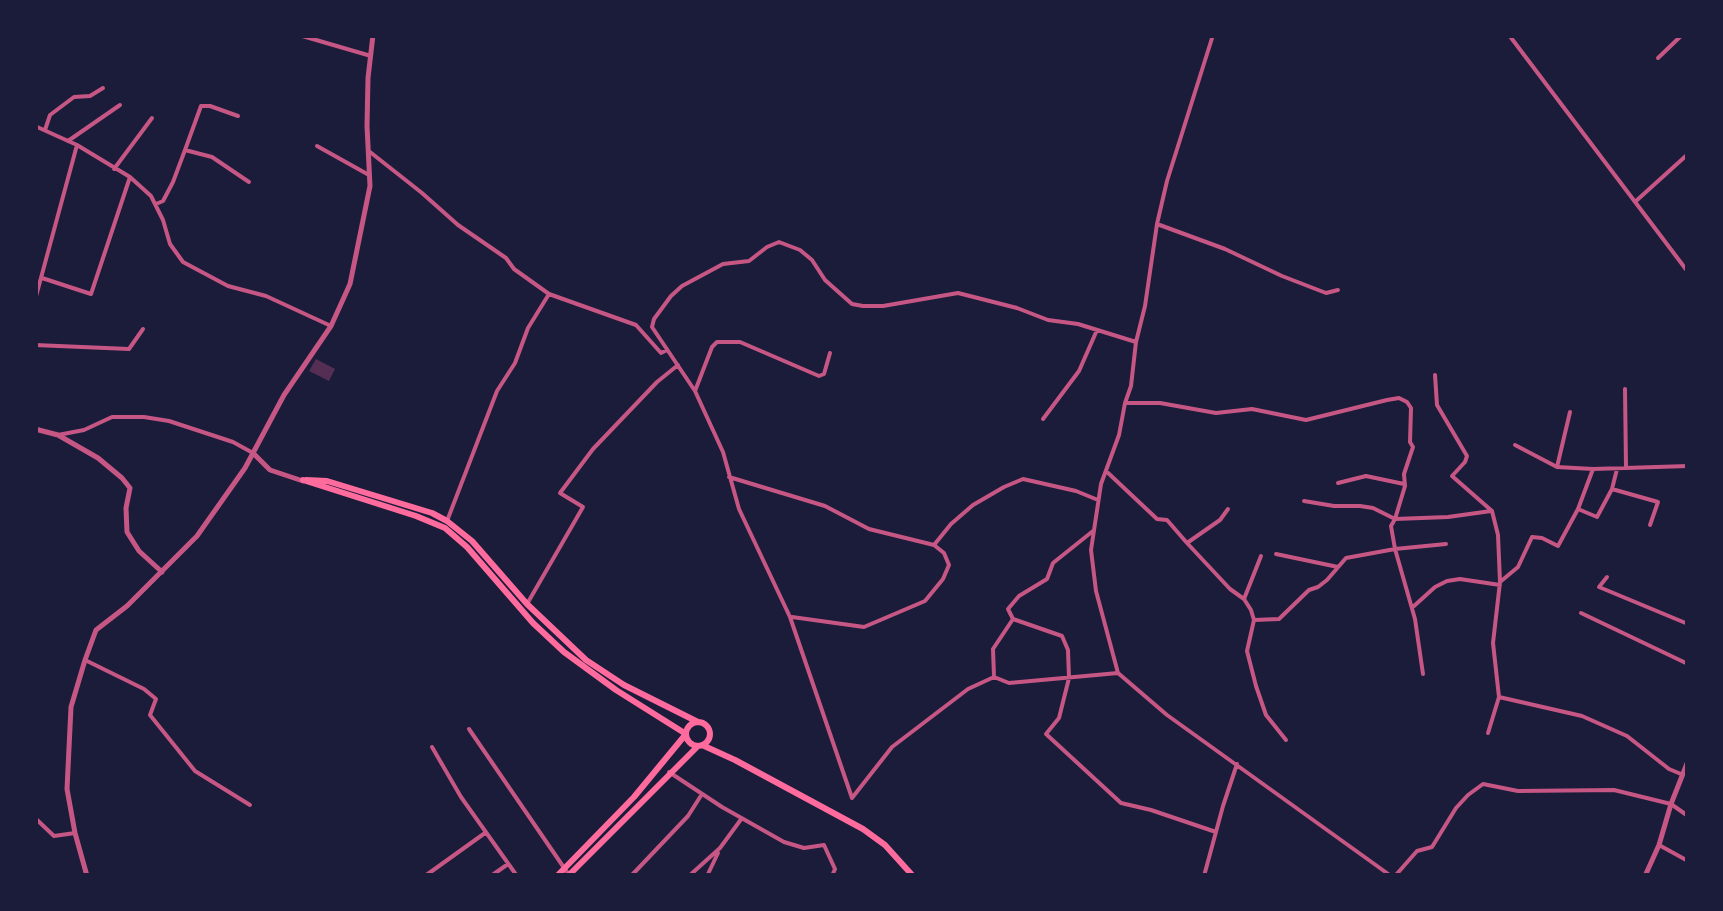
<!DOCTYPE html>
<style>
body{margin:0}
#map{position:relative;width:1723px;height:911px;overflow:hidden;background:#1b1b3a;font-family:Lato,sans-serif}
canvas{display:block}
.frame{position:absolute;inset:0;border:38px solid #1b1b3a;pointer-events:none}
</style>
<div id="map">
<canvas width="1723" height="911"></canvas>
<div class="frame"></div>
</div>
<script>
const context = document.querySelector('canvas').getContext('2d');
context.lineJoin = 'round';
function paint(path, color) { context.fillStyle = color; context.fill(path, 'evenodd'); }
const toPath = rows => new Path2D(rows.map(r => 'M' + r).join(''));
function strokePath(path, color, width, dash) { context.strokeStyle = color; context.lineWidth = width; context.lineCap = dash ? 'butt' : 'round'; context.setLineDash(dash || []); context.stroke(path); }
const building = toPath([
 [316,359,335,369,329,381,309,371]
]);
const minor = toPath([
 [299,35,371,56],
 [1213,35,1167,181,1157,224,1145,306,1136,342,1131,386,1125,403,1119,435,1101,484,1091,550,1096,591,1118,673,1167,715,1391,876],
 [1509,35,1688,272],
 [1658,58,1682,35],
 [35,126,77,145,130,177,151,196,163,220,170,244,183,262,228,286,266,296,331,326],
 [45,130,50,115,74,97,90,96,103,88],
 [68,141,120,105],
 [317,146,369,175],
 [185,150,201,106,210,106,238,116],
 [370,152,422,193,458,225,506,258,514,269,549,294,636,325,661,353,667,350],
 [114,169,152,118],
 [1636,201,1688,154],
 [156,204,163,201,173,182,185,150,212,157,249,182],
 [1157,224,1225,249,1282,276,1326,293,1338,290],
 [42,278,91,294,130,177],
 [35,300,77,145],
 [35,345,129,349,143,329],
 [1435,375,1437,405,1467,456,1465,462,1452,476,1492,511,1498,535,1500,582,1493,643,1499,697,1488,733],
 [1625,389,1626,468],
 [695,391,712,347,717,342,740,342,819,376,824,374,830,353],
 [1125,403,1160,403,1216,413,1252,409,1306,420,1387,400,1399,398,1407,402,1411,408,1410,442,1413,447,1404,474,1405,486,1395,519,1373,508,1360,506,1334,506,1304,501],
 [1570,412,1557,467,1593,469,1688,466],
 [1043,419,1079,371,1097,330],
 [58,435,84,430,112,417,144,417,169,421,233,442,253,453],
 [1515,445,1557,467],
 [1106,471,1157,519,1167,520,1187,543],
 [729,477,825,506,869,529,934,545,944,553,949,565,943,579,925,601,864,627,792,617],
 [1338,483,1366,476,1404,484],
 [1612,489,1658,502,1650,525],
 [1228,509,1220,520,1187,543,1230,589,1244,599,1251,610,1254,620,1247,651,1256,686,1266,715,1286,740],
 [1578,509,1597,517,1612,489,1617,469],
 [447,521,497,391,515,363,528,328,549,294],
 [1446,544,1395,549,1391,526,1395,519,1448,517,1491,511],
 [934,545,951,524,973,505,1004,487,1023,479,1076,491,1098,500],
 [1276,554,1338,567],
 [1607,577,1599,587,1688,624],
 [1500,582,1518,567,1532,537,1542,538,1558,546,1578,509,1593,469],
 [1244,599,1261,556],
 [527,604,583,507,560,493,593,449,657,382,678,365],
 [1414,606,1435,587,1447,581,1460,579,1500,585],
 [1581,613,1688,664],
 [1013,619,1062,636,1068,650,1069,678,1059,718,1046,734,1121,803,1151,810,1216,832],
 [1254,620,1279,619,1309,590,1318,587,1327,580,1346,558,1395,549,1415,619,1423,674],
 [85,660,144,689,156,699,150,715,195,771,250,805],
 [994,677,993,649,1013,619,1008,609,1019,596,1047,579,1053,563,1093,531],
 [1499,697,1582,716,1627,736,1669,769,1681,774],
 [469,729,569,875],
 [432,747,461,797,517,876],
 [669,772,722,807,784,842,804,848,824,845,835,869,832,876],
 [852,798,790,617,739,509,723,452,695,391,652,327,654,319,671,296,682,286,723,264,749,261,767,247,779,242,800,250,812,260,825,280,852,304,863,306,883,306,958,293,1017,308,1048,320,1078,324,1136,342],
 [852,798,892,747,968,689,994,677,1009,683,1118,673],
 [35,818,54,836,75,833],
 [1659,845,1688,861],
 [425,876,485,833],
 [491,876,508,864],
 [631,876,688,816,702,794],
 [689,876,720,848,742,818],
 [707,876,718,853],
 [1204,876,1223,806,1237,764],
 [1395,876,1417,851,1432,847,1456,808,1468,795,1483,784,1518,791,1614,790,1671,804,1688,816]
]);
const tertiary = toPath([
 [35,429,58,435,98,458,122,478,130,488,126,508,127,532,139,551,162,572],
 [253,453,270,470,303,481],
 [87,876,75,833,67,789,71,707,85,660,96,630,127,606,197,536,245,468,284,395,331,326,350,284,370,186,367,126,368,78,373,35],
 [1645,876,1659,845,1671,804,1688,761]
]);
const secondary = toPath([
 [303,480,416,516,445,528,467,547,533,623,564,652,616,690,686,734,634,797,557,876],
 [306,480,327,481,432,513,447,521,472,541,527,604,586,660,624,685,698,722],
 '686 734a12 12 0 1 1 24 0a12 12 0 1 1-24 0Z',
 [702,745,735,760,863,829,885,845,913,876],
 [568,876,698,746]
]);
paint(building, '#542f53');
strokePath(minor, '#c65784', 4);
strokePath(tertiary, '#c65784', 5);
strokePath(secondary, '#ff6b9d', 6);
</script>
